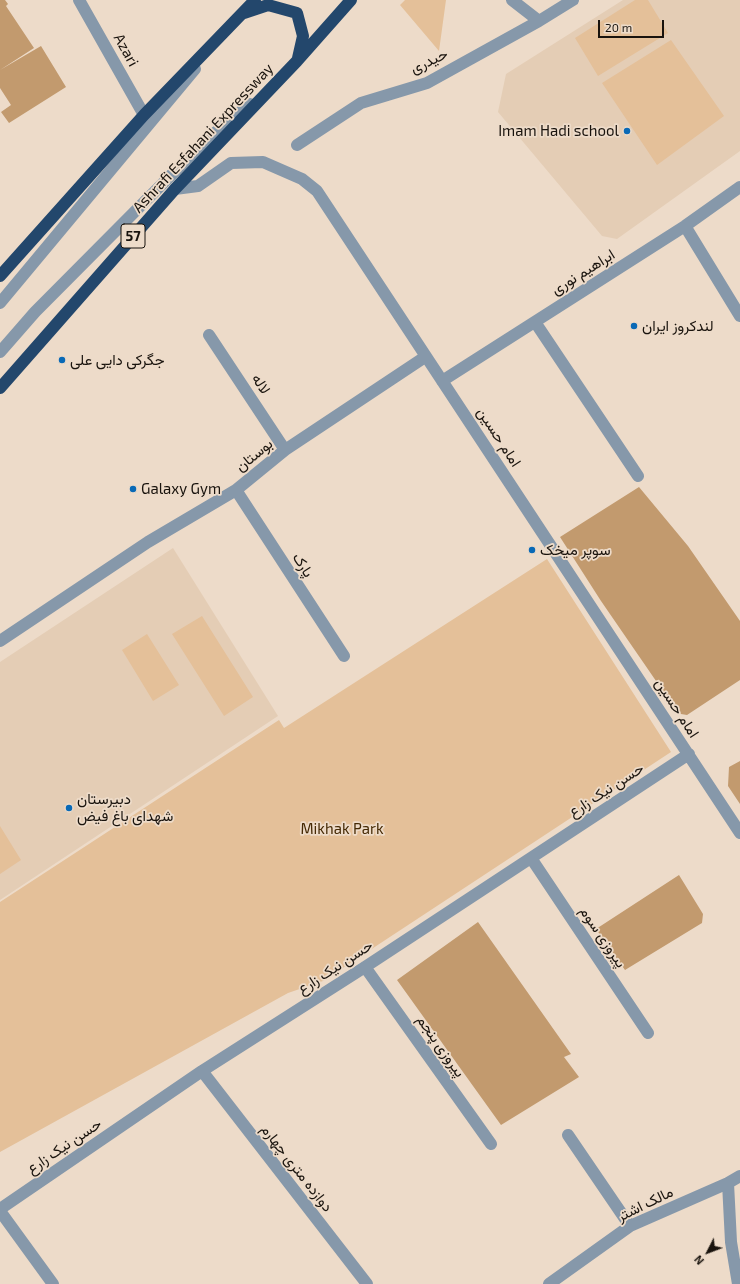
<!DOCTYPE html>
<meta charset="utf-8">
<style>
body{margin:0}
#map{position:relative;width:740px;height:1284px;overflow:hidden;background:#eddbc9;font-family:"Exo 2",sans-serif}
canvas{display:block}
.north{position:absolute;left:688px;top:1232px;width:40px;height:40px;-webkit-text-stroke:3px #eddbc9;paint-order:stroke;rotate:228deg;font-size:11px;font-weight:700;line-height:16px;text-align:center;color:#19130d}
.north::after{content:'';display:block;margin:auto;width:14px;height:18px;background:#19130d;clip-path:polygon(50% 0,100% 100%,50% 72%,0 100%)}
.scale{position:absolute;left:598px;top:20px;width:66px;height:18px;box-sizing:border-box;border:2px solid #19130d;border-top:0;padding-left:5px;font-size:12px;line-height:14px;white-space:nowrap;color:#19130d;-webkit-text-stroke:3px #eddbc9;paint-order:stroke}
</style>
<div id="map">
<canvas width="740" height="1284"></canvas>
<div class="north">N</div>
<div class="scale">20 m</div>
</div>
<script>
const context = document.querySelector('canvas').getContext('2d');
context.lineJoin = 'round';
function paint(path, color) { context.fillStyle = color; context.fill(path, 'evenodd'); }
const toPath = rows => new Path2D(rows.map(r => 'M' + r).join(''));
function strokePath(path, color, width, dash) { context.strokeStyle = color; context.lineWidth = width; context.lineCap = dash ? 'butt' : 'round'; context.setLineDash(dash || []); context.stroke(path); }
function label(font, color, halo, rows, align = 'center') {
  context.font = font + ' "Exo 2",Vazirmatn,sans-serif'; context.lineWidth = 3.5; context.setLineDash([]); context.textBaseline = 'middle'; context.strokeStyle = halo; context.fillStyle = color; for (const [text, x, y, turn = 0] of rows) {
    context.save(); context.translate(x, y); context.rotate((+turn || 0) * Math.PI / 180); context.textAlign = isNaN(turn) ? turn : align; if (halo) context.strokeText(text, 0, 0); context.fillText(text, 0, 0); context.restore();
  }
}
const built = toPath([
 [623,0,740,0,740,151,617,239,602,236,498,112,506,74],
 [173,548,278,716,0,900,0,662]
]);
const green = toPath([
 [405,0,446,0,439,51,400,5],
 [635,0,648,0,668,33,598,76,575,38],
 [671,40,724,116,657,165,602,83],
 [547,559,671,752,323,981,288,993,0,1152,0,902,279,720,284,728],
 [202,616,253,697,224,716,172,634],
 [147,634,179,685,153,701,122,650],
 [0,826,21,860,0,874]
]);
const building = toPath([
 [0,0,5,0,8,4,6,6,34,48,0,70],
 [41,46,66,87,9,123,1,112,11,105,0,88,0,70],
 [639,487,688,546,740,621,740,680,687,715,681,714,676,710,601,601,560,537],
 [740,761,740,804,728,786,729,767],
 [679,875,703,914,702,923,625,970,596,929],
 [478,922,571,1054,564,1057,579,1077,501,1125,397,980]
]);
const minor = toPath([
 [79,0,144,115],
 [512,0,539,21],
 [297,145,361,103,427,83,539,21,573,0],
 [175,189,198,186,231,163,263,162,302,179,317,191,740,833],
 [685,226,740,316],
 [0,303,195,69],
 [535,322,638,476],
 [209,335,285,450],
 [0,352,35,312,204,142,250,104],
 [442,381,685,226,740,187],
 [236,490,344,656],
 [0,641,148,542,236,490,285,450,425,357],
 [531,858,648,1033],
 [365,967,491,1144],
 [202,1071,367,1284],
 [568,1135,630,1226],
 [728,1183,731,1242,738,1284],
 [0,1209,202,1071,365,967,689,754],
 [0,1211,53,1284],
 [549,1284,630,1226,728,1183,740,1176]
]);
const highway = toPath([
 [244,13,268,5,297,13,303,36,298,58],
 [0,276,144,115,255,0],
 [0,388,175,189,297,61,351,0]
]);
const markers = [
 [627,131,4,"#0969b6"],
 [634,326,4,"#0969b6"],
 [62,360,4,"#0969b6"],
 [133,489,4,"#0969b6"],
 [532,550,4,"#0969b6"],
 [69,808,4,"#0969b6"]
];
const shields = [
 [133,236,24]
];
const shieldNames = [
 ["57",133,236]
];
const streetNames = [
 ["Azari",126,50,61],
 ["حیدری",429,61,-25],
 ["Ashrafi Esfahani Expressway",203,138,-47],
 ["ابراهیم نوری",583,272,-32],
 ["لاله",261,384,57],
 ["امام حسین",499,437,57],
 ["بوستان",254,455,-39],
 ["پارک",303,565,57],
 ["امام حسین",677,708,57],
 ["حسن نیک زارع",606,790,-33],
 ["پیروزی سوم",603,937,56],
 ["حسن نیک زارع",335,967,-33],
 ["پیروزی پنجم",441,1046,55],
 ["حسن نیک زارع",64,1146,-34],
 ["دوازده متری چهارم",297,1168,52],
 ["مالک اشتر",645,1204,-26]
];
const poiNames = [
 ["Imam Hadi school",619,131,"right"],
 ["لندکروز ایران",642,326],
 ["جگرکی دایی علی",70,360],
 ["Galaxy Gym",141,489],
 ["سوپر میخک",540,550],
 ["دبیرستان",77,799],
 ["شهدای باغ فیض",77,816]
];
const parkNames = [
 ["Mikhak Park",342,829]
];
paint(built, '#e4cdb5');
paint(green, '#e4c099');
paint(building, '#c29a6e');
strokePath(minor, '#8698aa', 12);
strokePath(highway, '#23476c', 12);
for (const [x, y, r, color] of markers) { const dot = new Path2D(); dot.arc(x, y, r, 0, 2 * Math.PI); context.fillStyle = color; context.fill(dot); strokePath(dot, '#eddbc9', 1.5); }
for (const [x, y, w] of shields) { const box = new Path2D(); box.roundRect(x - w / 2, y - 12, w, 24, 3); context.fillStyle = '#eddbc9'; context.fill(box); strokePath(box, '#19130d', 1); }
label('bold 14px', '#19130d', null, shieldNames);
label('15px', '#19130d', '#eddbc9', streetNames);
label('15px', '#19130d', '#eddbc9', poiNames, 'left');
label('15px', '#452904', '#eddbc9', parkNames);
</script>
